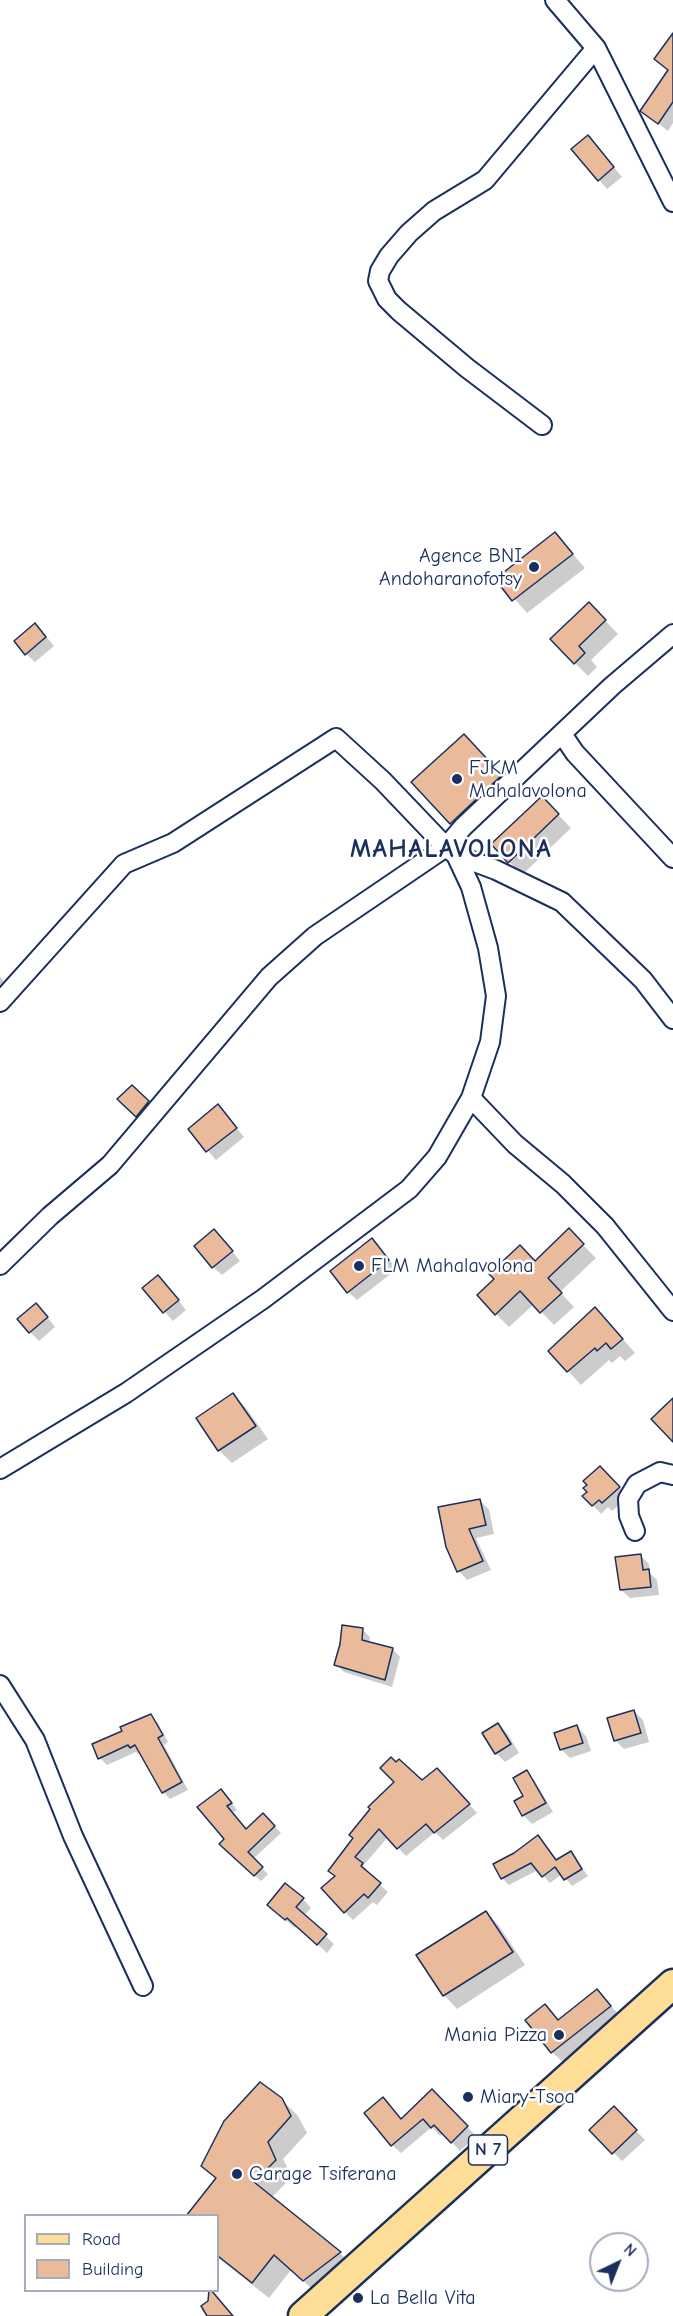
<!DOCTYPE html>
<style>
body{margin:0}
#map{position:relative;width:673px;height:2316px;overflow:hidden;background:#fff;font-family:"Comic Neue",sans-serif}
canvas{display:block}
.legend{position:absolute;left:24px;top:2214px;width:195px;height:78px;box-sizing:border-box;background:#fff;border:2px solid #a4acbf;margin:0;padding:8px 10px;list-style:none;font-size:18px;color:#1b2f5e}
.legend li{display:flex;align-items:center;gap:12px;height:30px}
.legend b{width:30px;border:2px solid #a4acbf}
.north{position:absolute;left:589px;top:2232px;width:60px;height:60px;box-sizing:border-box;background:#fff;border:2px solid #a4acbf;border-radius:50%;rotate:43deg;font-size:16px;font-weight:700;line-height:24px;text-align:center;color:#1b2f5e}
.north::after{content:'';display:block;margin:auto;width:21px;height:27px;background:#1b2f5e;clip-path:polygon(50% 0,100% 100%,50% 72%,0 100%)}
</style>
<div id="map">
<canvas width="673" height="2316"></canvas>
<ul class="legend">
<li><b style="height:8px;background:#fedd96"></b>Road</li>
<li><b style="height:16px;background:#eabb9a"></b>Building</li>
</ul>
<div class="north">N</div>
</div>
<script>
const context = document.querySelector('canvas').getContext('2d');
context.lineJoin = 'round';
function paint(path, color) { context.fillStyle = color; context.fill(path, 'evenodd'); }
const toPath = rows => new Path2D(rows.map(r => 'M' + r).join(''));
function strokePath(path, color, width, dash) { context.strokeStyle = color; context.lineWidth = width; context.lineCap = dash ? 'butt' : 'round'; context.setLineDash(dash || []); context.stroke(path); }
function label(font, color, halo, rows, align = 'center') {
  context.font = font + ' "Comic Neue",sans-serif'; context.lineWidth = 5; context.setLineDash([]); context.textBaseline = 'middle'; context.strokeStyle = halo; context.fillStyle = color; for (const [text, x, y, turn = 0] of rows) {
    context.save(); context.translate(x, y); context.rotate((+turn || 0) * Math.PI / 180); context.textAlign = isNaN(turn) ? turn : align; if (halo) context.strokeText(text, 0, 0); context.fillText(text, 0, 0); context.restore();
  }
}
const shadow = toPath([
 [673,89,673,123,668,131,642,111],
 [596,146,622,177,607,189,599,180],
 [555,534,585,568,527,613,497,579],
 [589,604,618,634,591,660,597,667,588,676,575,663],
 [44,634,54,646,35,662,26,654],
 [477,749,514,789,465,836,414,782],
 [542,798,571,828,522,875,493,844],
 [0,977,12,990,0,1003],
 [132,1087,157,1111,145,1124,120,1099],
 [226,1115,244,1137,216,1160,190,1130],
 [223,1240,240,1261,222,1275,213,1267],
 [372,1240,397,1269,357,1300,348,1292],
 [582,1244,596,1258,560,1292,574,1307,554,1325,534,1304,509,1327,496,1314,535,1262],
 [167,1286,186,1310,173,1321,144,1289],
 [45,1314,55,1327,39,1341,30,1332],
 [608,1322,635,1353,625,1361,620,1356,612,1363,609,1360,581,1385,550,1351],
 [233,1394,246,1408,268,1439,232,1463,219,1450],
 [609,1476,628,1497,612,1511,608,1507,601,1514,584,1496],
 [480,1501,489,1509,494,1534,476,1538,491,1570,467,1580,459,1571,448,1547],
 [640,1555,649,1564,650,1573,657,1580,659,1595,630,1598,621,1590],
 [362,1629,370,1637,369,1643,393,1649,400,1657,392,1687,344,1672,336,1664],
 [634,1711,643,1720,649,1742,624,1749,615,1740],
 [151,1716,158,1723,168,1742,164,1745,188,1790,170,1799,163,1792,141,1752,138,1754,136,1752,107,1765,100,1758,124,1731],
 [498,1724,507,1733,519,1753,505,1762,496,1753],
 [577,1727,586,1736,591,1751,570,1758,561,1749],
 [527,1772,535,1781,553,1812,532,1824,523,1815,516,1802,525,1797],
 [445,1778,477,1813,443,1840,435,1832,406,1856,388,1837,363,1866,370,1873,369,1875,388,1892,377,1905,373,1902,353,1920,345,1912,336,1876,330,1870,422,1782],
 [227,1797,237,1810,232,1813,246,1830,263,1815,281,1833,253,1859,268,1874,261,1881,221,1844,226,1839],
 [538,1837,557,1861,571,1853,588,1876,572,1886,562,1874,550,1883,538,1870,509,1885,502,1878,495,1865],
 [303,1899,311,1908,304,1916,334,1944,327,1953,297,1925,295,1928,278,1914],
 [486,1912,499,1926,525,1965,457,2009,444,1995,419,1956],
 [597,1991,623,2019,566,2065,552,2052,545,2006,559,2021],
 [432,2091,476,2136,460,2151,443,2133,440,2136,432,2127,401,2153,392,2145,402,2120],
 [281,2099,298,2116,307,2133,283,2159,292,2177,271,2198,340,2253,356,2269,320,2296,291,2270,269,2298,218,2258,217,2180,203,2166],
 [614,2108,645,2140,622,2161,591,2130]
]);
const building = toPath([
 [673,33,673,102,658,124,640,111,668,70,654,59,673,33],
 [588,135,614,167,598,181,571,149,588,135],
 [555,532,573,554,512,601,495,579,555,532],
 [589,602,606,620,579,646,585,653,574,664,550,639,589,602],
 [35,623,46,637,25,655,14,641,35,623],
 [464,734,502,775,450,824,411,782,464,734],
 [542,796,559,814,508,863,491,844,542,796],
 [132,1085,149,1101,136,1117,117,1099,132,1085],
 [218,1104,237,1128,206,1152,188,1129,218,1104],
 [569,1228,584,1244,548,1278,562,1293,540,1313,520,1291,495,1315,477,1295,494,1279,489,1274,520,1245,535,1261,569,1228],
 [214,1229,233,1251,212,1268,194,1246,214,1229],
 [372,1238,389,1260,347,1293,330,1271,372,1238],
 [158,1275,179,1300,163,1313,142,1288,158,1275],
 [36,1303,48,1317,29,1333,17,1319,36,1303],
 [595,1307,623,1339,611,1349,606,1343,597,1351,595,1348,567,1372,548,1351,595,1307],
 [233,1393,256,1426,218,1451,196,1418,233,1393],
 [673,1398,673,1442,651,1419,673,1398],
 [600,1466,620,1487,602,1503,599,1500,592,1506,582,1496,587,1492,583,1488,587,1485,583,1481,600,1466],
 [480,1499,486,1525,469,1529,483,1561,457,1572,446,1547,438,1507,480,1499],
 [641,1554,643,1570,649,1569,651,1587,620,1590,615,1557,641,1554],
 [342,1625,363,1628,362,1640,393,1648,385,1680,334,1665,340,1644,342,1625],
 [634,1710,641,1733,614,1741,607,1718,634,1710],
 [151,1714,163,1735,158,1738,182,1782,162,1793,135,1745,130,1748,128,1745,98,1759,92,1744,122,1731,120,1727,151,1714],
 [498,1723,511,1744,495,1754,482,1733,498,1723],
 [577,1725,583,1743,560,1750,554,1733,577,1725],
 [391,1757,396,1762,399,1759,422,1780,437,1768,470,1804,434,1833,426,1824,397,1849,379,1829,355,1857,363,1863,361,1866,381,1883,368,1898,364,1894,344,1913,321,1888,335,1876,328,1871,353,1838,349,1835,370,1809,368,1807,394,1782,380,1768,391,1757],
 [527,1770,546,1803,522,1816,514,1801,523,1796,513,1778,527,1770],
 [221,1789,232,1803,227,1806,246,1829,263,1813,275,1826,248,1852,263,1867,254,1876,219,1844,224,1839,197,1807,221,1789],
 [538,1835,556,1860,571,1851,582,1869,564,1880,555,1867,542,1877,531,1863,501,1879,493,1864,514,1853,538,1835],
 [285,1883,304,1898,296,1907,327,1934,317,1945,287,1918,285,1920,267,1905,285,1883],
 [486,1911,513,1952,443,1996,416,1955,486,1911],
 [597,1989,611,2006,551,2053,525,2020,545,2004,558,2020,597,1989],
 [260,2082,282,2098,291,2116,268,2142,276,2160,254,2182,341,2252,303,2281,274,2255,252,2283,218,2256,218,2216,186,2216,216,2178,201,2166,224,2121,260,2082],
 [432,2089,468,2126,451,2143,434,2125,431,2128,423,2119,391,2146,364,2113,383,2097,401,2119,432,2089],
 [614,2106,637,2130,612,2154,589,2130,614,2106],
 [209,2290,211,2290,233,2316,207,2316,201,2306,208,2301,209,2290]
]);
const street = toPath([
 [555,0,596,48,673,202],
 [542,425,467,368,399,311,387,299,378,281,380,271,389,256,409,233,434,211,485,180,596,48],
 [562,734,575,753,673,858],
 [0,1002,124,864,173,843,336,738,383,781,446,847,456,855,496,870,562,902,643,980,673,1019],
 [471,1098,515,1144,563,1184,605,1226,673,1311],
 [0,1265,50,1216,110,1165,269,977,315,936,446,847,463,827,612,686,673,634],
 [0,1469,126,1393,263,1299,409,1189,437,1157,471,1098,490,1042,496,996,488,948,471,887,456,855],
 [635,1531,629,1516,628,1499,637,1484,660,1472,673,1475],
 [0,1685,35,1740,73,1836,143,1986]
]);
const primary = toPath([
 [303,2316,673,1984]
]);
const markers = [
 [534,567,6,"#1b2f5e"],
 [457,779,6,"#1b2f5e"],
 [359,1266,6,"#1b2f5e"],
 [559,2035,6,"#1b2f5e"],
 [468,2097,6,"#1b2f5e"],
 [237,2174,6,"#1b2f5e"],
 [358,2298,6,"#1b2f5e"]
];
const shields = [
 [488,2150,39]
];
const shieldNames = [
 ["N 7",488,2150]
];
const poiNames = [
 ["Agence BNI",522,556,"right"],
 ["Andoharanofotsy",522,579,"right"],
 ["FJKM",469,768],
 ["Mahalavolona",469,791],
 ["FLM Mahalavolona",371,1266],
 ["Mania Pizza",547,2035,"right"],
 ["Miary-Tsoa",480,2097],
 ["Garage Tsiferana",249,2174],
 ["La Bella Vita",370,2298]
];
const districtNames = [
 ["MAHALAVOLONA",451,850]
];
paint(shadow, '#0003');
paint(building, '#eabb9a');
strokePath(building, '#1b2f5e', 1.5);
strokePath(street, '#1b2f5e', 22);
strokePath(primary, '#1b2f5e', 33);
strokePath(street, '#fff', 18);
strokePath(primary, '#fedd96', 28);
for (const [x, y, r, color] of markers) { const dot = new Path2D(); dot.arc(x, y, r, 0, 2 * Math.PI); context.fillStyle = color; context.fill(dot); strokePath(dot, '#fff', 2); }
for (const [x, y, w] of shields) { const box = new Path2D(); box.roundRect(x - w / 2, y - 15, w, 30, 4.5); context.fillStyle = '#fff'; context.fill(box); strokePath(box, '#1b2f5e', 1.5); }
label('bold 18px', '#1b2f5e', null, shieldNames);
label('20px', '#1b2f5e', '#fff', poiNames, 'left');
context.letterSpacing = '1.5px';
label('bold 26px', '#1b2f5e', '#fff', districtNames);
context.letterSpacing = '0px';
</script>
